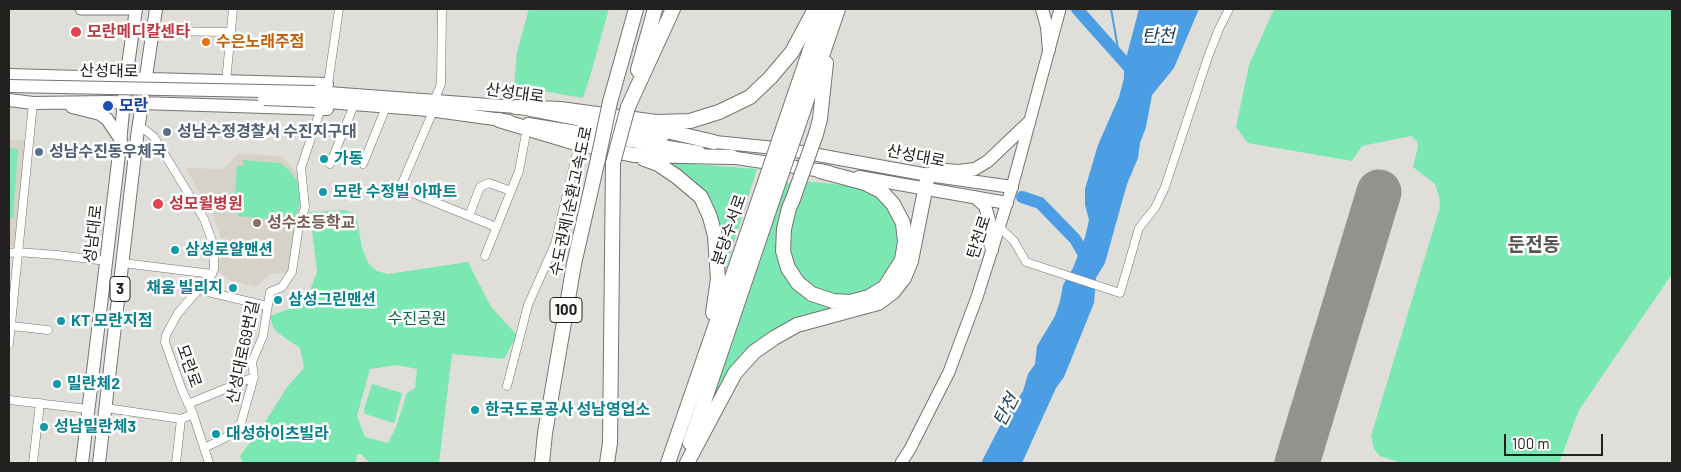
<!DOCTYPE html>
<meta charset="utf-8">
<style>
body{margin:0}
#map{position:relative;width:1681px;height:472px;overflow:hidden;background:#e0ded9;font-family:Barlow,sans-serif}
canvas{display:block}
.frame{position:absolute;inset:0;border:10px solid #22211f;pointer-events:none}
.scale{position:absolute;left:1504px;top:434px;width:99px;height:22px;box-sizing:border-box;border:2px solid #22211f;border-top:0;padding-left:6px;font-size:15px;line-height:18px;white-space:nowrap;color:#22211f;-webkit-text-stroke:4px #fff;paint-order:stroke}
</style>
<div id="map">
<canvas width="1681" height="472"></canvas>
<div class="frame"></div>
<div class="scale">100 m</div>
</div>
<script>
const context = document.querySelector('canvas').getContext('2d');
context.lineJoin = 'round';
function paint(path, color) { context.fillStyle = color; context.fill(path, 'evenodd'); }
const toPath = rows => new Path2D(rows.map(r => 'M' + r).join(''));
function strokePath(path, color, width, dash) { context.strokeStyle = color; context.lineWidth = width; context.lineCap = dash ? 'butt' : 'round'; context.setLineDash(dash || []); context.stroke(path); }
function label(font, color, halo, rows, align = 'center') {
  context.font = font + ' Barlow,"Noto Sans KR",sans-serif'; context.lineWidth = 5; context.setLineDash([]); context.textBaseline = 'middle'; context.strokeStyle = halo; context.fillStyle = color; for (const [text, x, y, turn = 0] of rows) {
    context.save(); context.translate(x, y); context.rotate((+turn || 0) * Math.PI / 180); context.textAlign = isNaN(turn) ? turn : align; if (halo) context.strokeText(text, 0, 0); context.fillText(text, 0, 0); context.restore();
  }
}
const built = toPath([
 [9,140,27,140,14,247,9,248],
 [238,154,281,156,299,175,304,206,295,230,288,273,269,274,256,287,229,280,218,271,223,246,214,216,185,168,224,169]
]);
const green = toPath([
 [529,9,609,9,591,73,583,98,514,86,517,52],
 [1274,9,1672,9,1672,274,1579,410,1559,463,1402,463,1380,456,1374,449,1371,436,1440,207,1439,196,1435,184,1413,167,1418,146,1417,141,1411,136,1362,146,1352,161,1248,143,1236,127,1249,65],
 [9,148,18,149,13,218,9,218],
 [243,160,280,163,289,170,298,182,301,198,295,222,238,216,239,205,234,204,237,165,243,166],
 [670,162,757,169,724,274,703,194,683,172],
 [805,181,864,187,880,199,895,219,899,237,897,258,884,282,870,290,851,297,835,297,815,290,802,280,791,263,788,242,794,209],
 [785,182,791,183,777,247,783,274,797,292,832,309,734,365,708,405],
 [345,210,356,214,362,248,369,264,377,271,388,274,468,262,491,307,517,335,504,359,452,354,439,463,370,463,361,454,357,454,356,463,243,463,240,456,264,424,287,387,304,368,300,348,278,333,273,327,270,316,305,303,317,272,310,212],
 [397,365,417,369,415,388,407,393,396,427,388,443,365,437,357,416,370,369],
 [372,384,402,393,395,421,393,423,365,414,364,409]
]);
const water = toPath([
 [1139,9,1199,9,1174,68,1152,95,1146,127,1140,143,1138,158,1127,184,1105,263,1096,278,1094,303,1064,377,1056,388,1022,463,981,463,999,428,1023,391,1028,374,1035,364,1037,346,1055,316,1060,301,1063,285,1073,268,1085,237,1089,220,1085,205,1085,189,1098,145,1119,97,1124,78,1124,66]
]);
const stream = toPath([
 [1111,9,1119,54]
]);
const river = toPath([
 [1077,9,1135,74],
 [1022,197,1040,203,1075,239,1086,258]
]);
const runway = toPath([
 [1297,463,1379,192]
]);
const street = toPath([
 [153,31,230,32],
 [226,82,233,9],
 [328,84,339,9],
 [434,101,441,84,442,9],
 [431,116,400,188,496,227],
 [139,125,154,137,204,219,214,246,214,269,212,274,178,313,166,335,165,342,182,390,193,414,209,463],
 [330,164,352,110],
 [363,164,384,112],
 [469,216,480,187,489,183,511,191],
 [999,227,1014,241,1026,262,1120,293,1139,228,1155,208,1165,187,1208,57,1219,29,1229,9],
 [9,253,18,252,57,255,107,261],
 [485,256,519,171,527,128],
 [123,263,212,274],
 [200,290,267,306],
 [11,326,48,330],
 [9,344,33,103],
 [507,386,528,305,555,244,579,144],
 [9,400,88,409],
 [188,404,254,377],
 [106,408,181,419,193,414],
 [204,448,225,438,241,423,254,377,252,362,263,336,270,292,282,287,292,272,298,232,305,207,301,168,321,108],
 [33,463,40,403],
 [176,463,181,419]
]);
const secondary = toPath([
 [81,9,136,9],
 [901,463,910,449,949,372,977,297,1012,187,1060,9]
]);
const primary = toPath([
 [1042,9,1047,27,1049,50],
 [9,75,327,84],
 [315,92,516,107,663,136],
 [9,100,33,103,110,102,327,109],
 [315,101,429,110,509,121],
 [72,107,100,114,107,119,121,140],
 [528,124,699,152],
 [705,141,785,149,928,175,1012,187],
 [723,156,829,172],
 [935,169,958,171,975,169,988,161,1029,122],
 [859,177,1007,203],
 [975,197,985,206,989,220,989,239,992,250],
 [82,463,119,154,126,79,136,9],
 [99,463,137,137,156,9]
]);
const highway = toPath([
 [638,70,655,9],
 [610,102,636,9],
 [516,107,560,109,656,122,690,121,719,112,750,97,770,78,792,52,815,9],
 [628,107,673,9],
 [499,120,579,144,634,155,732,157],
 [649,127,714,142],
 [783,129,824,9],
 [796,132,838,9],
 [816,134,820,119,826,63],
 [644,159,658,164,676,176,701,197,710,217,715,236,718,279,713,313],
 [793,199,789,208,784,229,783,251,788,268,798,283,812,294,833,301,850,302,869,297,885,287,902,260,905,242,903,223,893,204,881,191,865,183,820,171],
 [690,443,778,184],
 [542,463,545,433,574,264,598,159],
 [607,463,610,443,613,163],
 [668,463,765,182],
 [687,463,735,373,754,352,774,338,797,325,878,303,893,292,904,278,911,261,928,175]
]);
const primaryBridge = toPath([
 [9,86,315,92],
 [264,99,315,101]
]);
const highwayBridge = toPath([
 [598,159,610,102],
 [613,163,628,107],
 [765,182,783,129],
 [778,184,796,132],
 [793,199,816,134]
]);
const markers = [
 [76,32,6,"#e0444e"],
 [206,42,5,"#e8710a"],
 [108,106,6,"#1a4fb4"],
 [167,132,5,"#5c6f8a"],
 [39,152,5,"#5c6f8a"],
 [324,159,5,"#0f9aa8"],
 [323,192,5,"#0f9aa8"],
 [158,204,6,"#e0444e"],
 [257,223,5,"#8d6e63"],
 [175,250,5,"#0f9aa8"],
 [233,288,5,"#0f9aa8"],
 [278,300,5,"#0f9aa8"],
 [61,321,5,"#0f9aa8"],
 [57,384,5,"#0f9aa8"],
 [475,410,5,"#0f9aa8"],
 [44,427,5,"#0f9aa8"],
 [216,434,5,"#0f9aa8"]
];
const shields = [
 [120,289,20],
 [566,310,32]
];
const shieldNames = [
 ["3",120,289],
 ["100",566,310]
];
const healthNames = [
 ["모란메디칼센타",87,32],
 ["성모윌병원",169,204]
];
const foodNames = [
 ["수은노래주점",216,42]
];
const streetNames = [
 ["산성대로",109,71,1],
 ["산성대로",515,93,8],
 ["산성대로",916,156,11],
 ["수도권제1순환고속도로",571,201,-78],
 ["분당수서로",729,230,-71],
 ["성남대로",93,234,-83],
 ["탄천로",979,237,-72],
 ["산성대로69번길",243,352,-78],
 ["모란로",189,366,70]
];
const transitNames = [
 ["모란",119,106]
];
const serviceNames = [
 ["성남수정경찰서 수진지구대",177,132],
 ["성남수진동우체국",49,152]
];
const cultureNames = [
 ["가동",334,159],
 ["모란 수정빌 아파트",333,192],
 ["삼성로얄맨션",185,250],
 ["채움 빌리지",223,288,"right"],
 ["삼성그린맨션",288,300],
 ["KT 모란지점",71,321],
 ["밀란체2",67,384],
 ["한국도로공사 성남영업소",485,410],
 ["성남밀란체3",54,427],
 ["대성하이츠빌라",226,434]
];
const educationNames = [
 ["성수초등학교",267,223]
];
const parkNames = [
 ["수진공원",417,319]
];
const waterNames = [
 ["탄천",1158,36],
 ["탄천",1006,410,-62]
];
const quarterNames = [
 ["둔전동",1534,245]
];
paint(built, '#d7d2c7');
paint(green, '#7be7b2');
paint(water, '#4b9ee3');
strokePath(stream, '#4b9ee3', 2);
strokePath(river, '#4b9ee3', 12);
strokePath(runway, '#94928e', 45);
strokePath(street, '#767470', 9);
strokePath(secondary, '#767470', 13);
strokePath(primary, '#767470', 14);
strokePath(highway, '#767470', 16);
strokePath(street, '#fff', 8);
strokePath(secondary, '#fff', 11);
strokePath(primary, '#fff', 12);
strokePath(highway, '#fff', 14);
strokePath(primaryBridge, '#767470', 14, []);
strokePath(highwayBridge, '#767470', 16, []);
strokePath(primaryBridge, '#fff', 12);
strokePath(highwayBridge, '#fff', 14);
for (const [x, y, r, color] of markers) { const dot = new Path2D(); dot.arc(x, y, r, 0, 2 * Math.PI); context.fillStyle = color; context.fill(dot); strokePath(dot, '#fff', 2); }
for (const [x, y, w] of shields) { const box = new Path2D(); box.roundRect(x - w / 2, y - 12.5, w, 25, 4); context.fillStyle = '#fff'; context.fill(box); strokePath(box, '#22211f', 1); }
label('bold 15px', '#22211f', null, shieldNames);
label('bold 16px', '#be3a42', '#fff', healthNames, 'left');
label('bold 16px', '#c56008', '#fff', foodNames, 'left');
label('16px', '#22211f', '#fff', streetNames);
label('bold 16px', '#164399', '#fff', transitNames, 'left');
label('bold 16px', '#4e5e75', '#fff', serviceNames, 'left');
label('bold 16px', '#0d838f', '#fff', cultureNames, 'left');
label('bold 16px', '#785e54', '#fff', educationNames, 'left');
label('16px', '#096442', '#fff', parkNames);
label('italic 18px', '#1d3f5c', '#fff', waterNames);
label('bold 19px', '#575551', '#fff', quarterNames);
</script>
